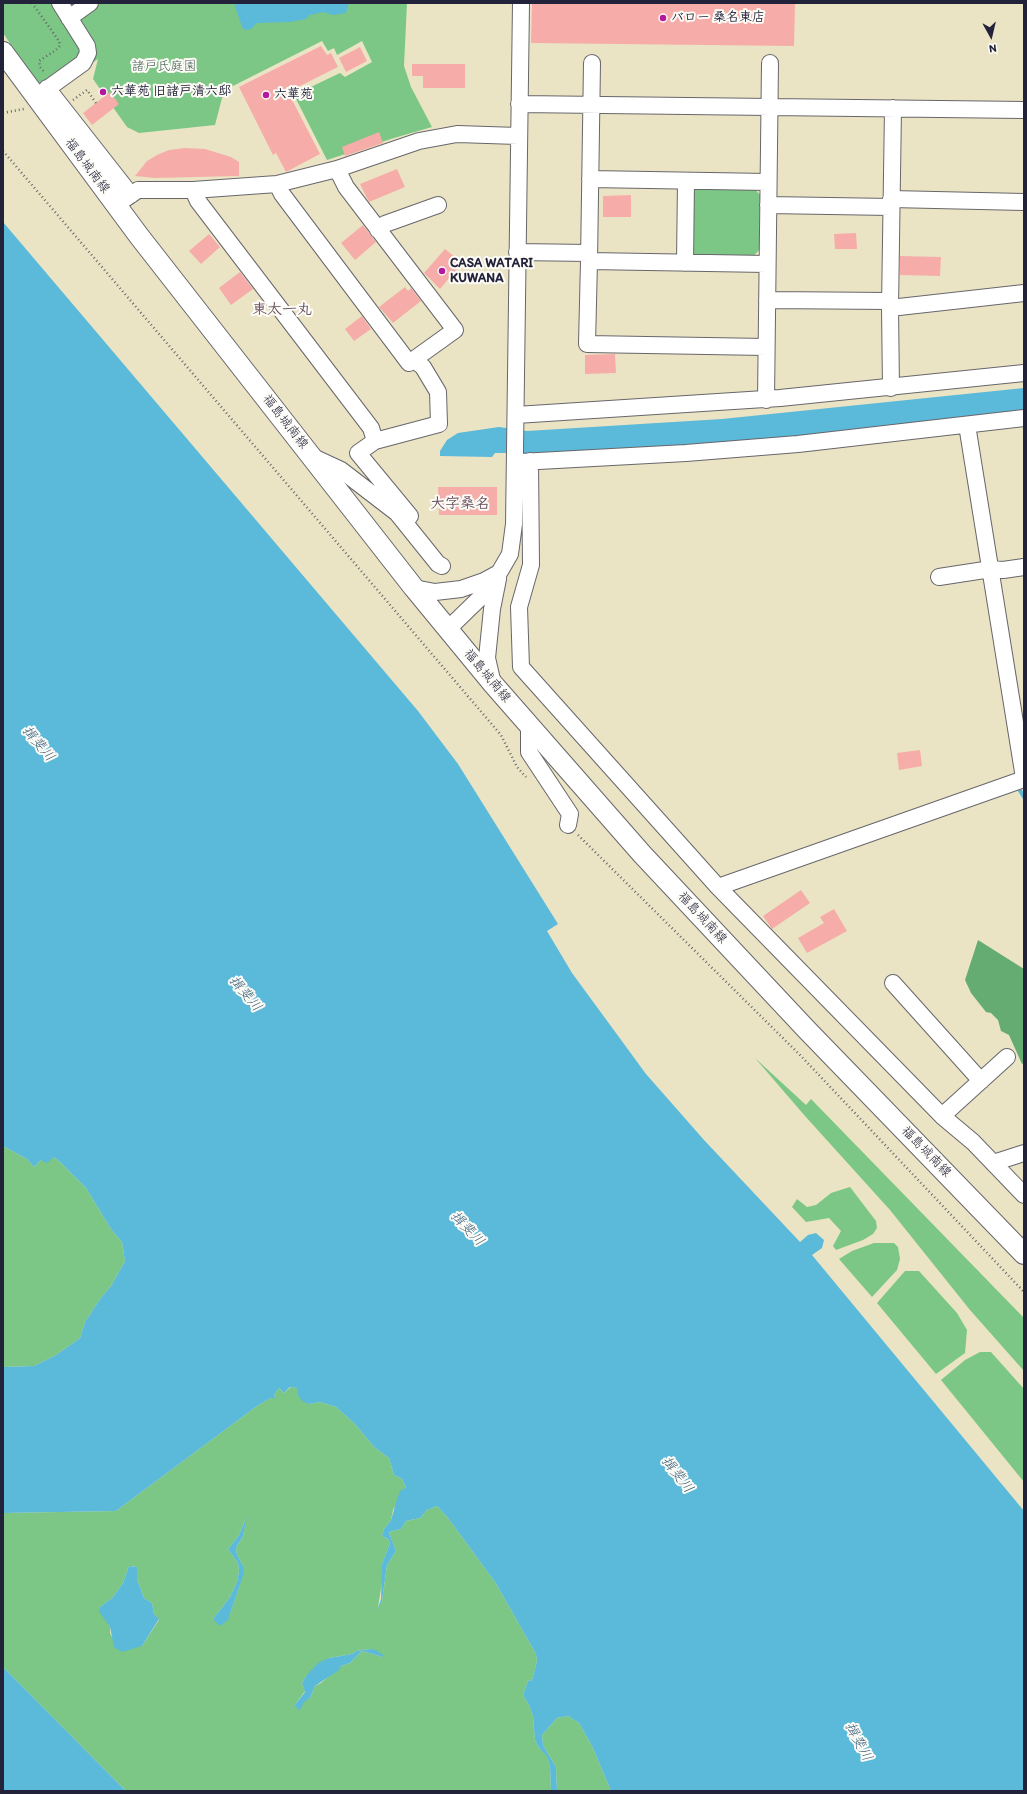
<!DOCTYPE html>
<meta charset="utf-8">
<style>
body{margin:0}
#map{position:relative;width:1027px;height:1794px;overflow:hidden;background:#eae4c4;font-family:Itim,sans-serif}
canvas{display:block}
.frame{position:absolute;inset:0;border:4px solid #22223b;pointer-events:none}
.north{position:absolute;left:971px;top:16px;width:40px;height:40px;-webkit-text-stroke:3px #fdfcf7;paint-order:stroke;rotate:172deg;font-size:11px;font-weight:700;line-height:16px;text-align:center;color:#22223b}
.north::after{content:'';display:block;margin:auto;width:14px;height:18px;background:#22223b;clip-path:polygon(50% 0,100% 100%,50% 72%,0 100%)}
</style>
<div id="map">
<canvas width="1027" height="1794"></canvas>
<div class="frame"></div>
<div class="north">N</div>
</div>
<script>
const context = document.querySelector('canvas').getContext('2d');
context.lineJoin = 'round';
function paint(path, color) { context.fillStyle = color; context.fill(path, 'evenodd'); }
const toPath = rows => new Path2D(rows.map(r => 'M' + r).join(''));
function strokePath(path, color, width, dash) { context.strokeStyle = color; context.lineWidth = width; context.lineCap = dash ? 'butt' : 'round'; context.setLineDash(dash || []); context.stroke(path); }
function label(font, color, halo, rows, align = 'center') {
  context.font = font + ' Itim,"Klee One",sans-serif'; context.lineWidth = 4; context.setLineDash([]); context.textBaseline = 'middle'; context.strokeStyle = halo; context.fillStyle = color; for (const [text, x, y, turn = 0] of rows) {
    context.save(); context.translate(x, y); context.rotate((+turn || 0) * Math.PI / 180); context.textAlign = isNaN(turn) ? turn : align; if (halo) context.strokeText(text, 0, 0); context.fillText(text, 0, 0); context.restore();
  }
}
const green = toPath([
 [3,3,407,3,404,66,411,87,432,127,394,138,327,160,294,95,340,73,345,77,372,62,362,41,337,55,334,48,328,51,322,41,229,88,222,98,215,125,139,133,127,127,93,79,98,59,45,95,3,33],
 [697,187,754,188,760,195,759,250,752,258,694,256,689,251,690,194],
 [755,1058,806,1105,811,1099,1024,1318,1024,1371,970,1310,890,1210,805,1116],
 [3,1146,27,1159,34,1167,41,1160,54,1157,60,1162,86,1188,111,1229,122,1242,125,1261,111,1286,100,1299,85,1322,80,1338,56,1355,34,1366,3,1367],
 [850,1187,876,1221,877,1228,873,1234,863,1240,836,1250,833,1246,841,1231,829,1218,806,1222,792,1207,797,1199,807,1207,816,1205,831,1193],
 [874,1243,894,1243,898,1247,900,1259,897,1270,872,1297,839,1259,852,1251],
 [905,1271,919,1271,957,1313,967,1330,965,1353,936,1374,877,1303],
 [980,1352,991,1352,1024,1389,1024,1482,941,1380,965,1360],
 [291,1387,297,1388,309,1404,320,1402,336,1407,355,1424,374,1447,389,1458,394,1475,402,1479,406,1488,393,1510,391,1520,384,1529,382,1536,388,1539,390,1543,382,1564,382,1582,378,1608,382,1601,387,1565,396,1551,389,1532,401,1529,406,1521,420,1518,427,1510,437,1506,448,1518,495,1582,536,1654,537,1661,532,1680,528,1681,523,1695,529,1705,533,1716,535,1740,539,1748,547,1755,550,1766,551,1791,126,1791,3,1667,3,1513,116,1511,257,1406,271,1398,276,1398,274,1395,279,1388,284,1393],
 [246,1518,243,1536,236,1548,237,1555,243,1566,240,1584,230,1614,213,1619,230,1597,237,1582,239,1571,238,1563,228,1549,239,1535],
 [129,1566,137,1567,137,1579,144,1598,152,1603,154,1614,159,1620,142,1646,114,1641,110,1633,110,1627,100,1607,113,1597,123,1583],
 [370,1649,383,1657,362,1651,350,1663,341,1666,321,1683,315,1686,310,1698,294,1706,305,1691,302,1683,306,1676,329,1658,352,1654,356,1651],
 [568,1716,579,1723,592,1746,611,1791,557,1791,556,1767,543,1745,542,1735,557,1718]
]);
const forest = toPath([
 [978,940,1024,969,1024,1063,1022,1064,1009,1035,1001,1031,998,1020,991,1013,986,1012,971,993,965,980]
]);
const water = toPath([
 [234,3,349,3,346,13,333,15,323,12,310,15,306,19,290,22,257,23,251,29,245,30,242,27],
 [3,222,418,711,458,764,558,924,547,931,572,973,646,1074,704,1140,800,1242,808,1235,816,1233,824,1240,822,1248,812,1255,1024,1511,1024,1791,611,1791,592,1746,579,1723,568,1716,557,1718,542,1735,543,1745,556,1767,557,1791,551,1791,550,1766,547,1756,539,1748,535,1740,533,1716,529,1705,523,1695,528,1681,532,1680,537,1661,536,1654,495,1582,448,1518,437,1506,427,1510,420,1518,406,1521,401,1529,389,1532,396,1551,387,1565,382,1601,377,1612,381,1599,382,1564,390,1543,388,1539,382,1536,384,1529,391,1520,398,1496,401,1490,406,1488,402,1479,394,1475,389,1458,374,1447,355,1424,336,1407,320,1402,309,1404,302,1401,298,1395,297,1388,290,1387,284,1393,279,1388,274,1395,276,1398,271,1398,257,1406,116,1511,3,1513,3,1367,34,1366,56,1355,80,1338,85,1322,100,1299,111,1286,125,1261,122,1242,111,1229,86,1188,60,1162,54,1157,47,1163,41,1160,34,1167,27,1159,3,1146],
 [1024,388,1024,410,959,419,719,444,528,453,495,453,492,457,440,456,440,451,447,440,458,433,499,427,527,431,722,419],
 [247,1516,243,1536,236,1548,237,1555,243,1566,244,1573,228,1620,220,1626,213,1619,230,1597,237,1582,239,1571,238,1563,228,1549,239,1535],
 [129,1566,137,1567,137,1579,144,1598,152,1603,154,1614,159,1619,142,1646,122,1652,114,1647,110,1627,99,1611,100,1607,113,1597,123,1583],
 [370,1649,376,1650,383,1655,383,1657,362,1651,350,1663,341,1666,339,1670,315,1686,310,1698,304,1702,300,1710,294,1706,305,1692,302,1683,306,1676,318,1663,329,1658,352,1654,356,1651],
 [3,1667,121,1786,126,1791,3,1791]
]);
const stream = toPath([
 [1019,789,1024,797]
]);
const building = toPath([
 [532,3,795,3,794,46,531,43],
 [321,46,327,55,331,53,338,67,288,92,320,154,286,172,276,153,273,155,239,87],
 [360,47,367,61,346,72,339,58],
 [412,64,465,64,465,88,423,88,423,76,412,76],
 [110,92,119,104,92,125,83,113],
 [379,132,383,143,345,156,342,147],
 [185,148,205,149,231,157,239,162,239,176,155,178,135,176,147,161,157,155,169,150],
 [397,169,405,187,369,202,360,184],
 [631,195,631,217,603,217,603,196],
 [363,225,376,242,355,260,341,243],
 [856,233,857,249,835,249,834,234],
 [209,234,220,247,201,264,189,251],
 [445,249,462,263,440,289,424,273],
 [900,256,941,257,940,276,900,275],
 [240,272,253,289,231,305,219,288],
 [405,287,408,291,411,288,421,301,393,323,379,307],
 [362,316,371,329,354,341,345,329],
 [615,354,616,373,585,374,585,355],
 [438,487,497,487,497,515,439,515],
 [920,750,922,766,899,770,897,753],
 [801,890,810,903,772,929,763,916],
 [834,909,847,931,807,953,798,938,824,923,820,917]
]);
const path = toPath([
 [32,3,59,41,60,46,56,50,39,61,40,67,45,73],
 [73,100,87,90,96,103],
 [3,113,24,109],
 [3,151,501,735,517,767,526,777],
 [578,835,801,1056,1024,1292]
]);
const minor = toPath([
 [69,18,90,3],
 [592,63,589,261,767,264],
 [47,88,131,195],
 [40,94,83,63,88,53,87,46,60,3],
 [519,104,1024,110],
 [590,179,768,182],
 [277,184,282,194,409,363,455,330,346,187,337,169],
 [193,190,198,201,371,428,375,441,358,453,410,516,405,521],
 [891,199,1024,202],
 [116,205,138,190,193,190,277,184,337,169,419,141,457,134,518,136],
 [768,205,891,207],
 [378,230,385,224,438,205],
 [517,252,589,253],
 [589,261,587,344,766,347],
 [685,263,686,181],
 [767,300,890,301],
 [890,308,1024,293],
 [891,388,890,308,893,108],
 [766,400,770,63],
 [516,415,780,398,1024,373],
 [967,425,1024,778],
 [375,441,439,424,438,392,423,367,414,360],
 [313,457,341,470,397,513,438,564,442,566],
 [530,461,531,565,519,607,521,667,718,887,942,1116,973,1142,1024,1195],
 [520,462,686,453,798,444,1024,418],
 [939,577,991,569,1003,570,1024,567],
 [414,588,435,592,461,589,484,581,497,574],
 [448,629,483,595,499,573,510,554,514,524,521,3],
 [493,684,487,658,492,609,498,579],
 [529,725,529,752,570,814,568,825],
 [718,887,1024,779],
 [893,983,981,1081],
 [942,1116,1007,1057],
 [993,1163,1024,1153]
]);
const major = toPath([
 [3,52,139,236,414,588,493,684,642,854,807,1030,1024,1254]
]);
const markers = [
 [663,18,4,"#b5179e"],
 [103,92,4,"#b5179e"],
 [266,95,4,"#b5179e"],
 [442,271,4,"#b5179e"]
];
const poiNames = [
 ["バロー 桑名東店",671,18],
 ["六華苑 旧諸戸清六邸",111,92],
 ["六華苑",274,95],
 ["CASA WATARI",450,264],
 ["KUWANA",450,279]
];
const parkNames = [
 ["諸戸氏庭園",164,67]
];
const streetNames = [
 ["福島城南線",87,166,53],
 ["福島城南線",285,422,52],
 ["福島城南線",487,676,50],
 ["福島城南線",702,918,47],
 ["福島城南線",926,1152,46]
];
const waterNames = [
 ["揖斐川",38,744,50],
 ["揖斐川",245,994,50],
 ["揖斐川",467,1229,46],
 ["揖斐川",677,1475,52],
 ["揖斐川",858,1742,62]
];
const quarterNames = [
 ["東太一丸",282,310],
 ["大字桑名",460,504]
];
paint(green, '#7cc785');
paint(forest, '#65ac72');
paint(water, '#5bb9da');
strokePath(stream, '#5bb9da', 4);
paint(building, '#f6ada9');
strokePath(minor, '#68666b', 18);
strokePath(major, '#68666b', 22);
strokePath(path, '#68666b', 2.5, [1, 3]);
strokePath(minor, '#fff', 16);
strokePath(major, '#fff', 20);
for (const [x, y, r, color] of markers) { const dot = new Path2D(); dot.arc(x, y, r, 0, 2 * Math.PI); context.fillStyle = color; context.fill(dot); strokePath(dot, '#fdfcf7', 1.5); }
label('bold 13px', '#22223b', '#fdfcf7', poiNames, 'left');
label('13px', '#425c55', '#fdfcf7', parkNames);
label('13px', '#22223b', '#fdfcf7', streetNames);
label('italic 14px', '#395e7b', '#fdfcf7', waterNames);
label('bold 15px', '#6c5362', '#fdfcf7', quarterNames);
</script>
